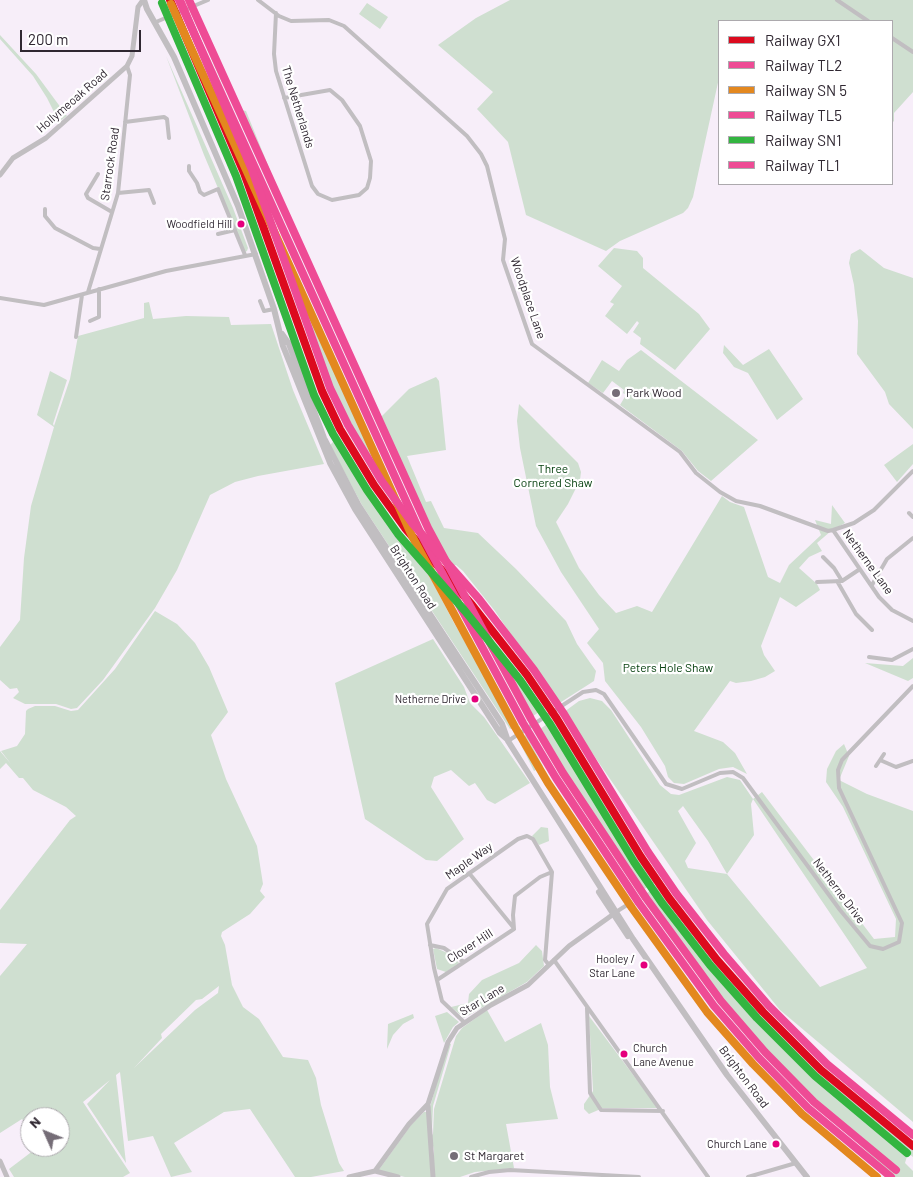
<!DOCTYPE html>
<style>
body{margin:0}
#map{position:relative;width:913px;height:1177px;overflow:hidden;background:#f7eef9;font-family:Barlow,sans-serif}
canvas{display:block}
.legend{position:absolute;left:718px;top:20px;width:175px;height:165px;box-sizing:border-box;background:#fff;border:1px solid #aca9ad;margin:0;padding:6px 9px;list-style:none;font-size:15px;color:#2f2731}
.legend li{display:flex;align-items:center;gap:10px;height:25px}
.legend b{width:25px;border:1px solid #aca9ad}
.north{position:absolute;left:20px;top:1107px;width:50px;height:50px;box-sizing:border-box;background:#fff;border:1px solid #aca9ad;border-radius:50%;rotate:314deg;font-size:14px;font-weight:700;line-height:20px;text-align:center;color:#2f2731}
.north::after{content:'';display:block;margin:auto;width:18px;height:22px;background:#756d77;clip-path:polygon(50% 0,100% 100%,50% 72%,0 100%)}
.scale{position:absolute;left:20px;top:30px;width:121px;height:22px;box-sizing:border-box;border:2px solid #2f2731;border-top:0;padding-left:6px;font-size:15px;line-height:18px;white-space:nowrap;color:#2f2731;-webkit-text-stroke:4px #fff;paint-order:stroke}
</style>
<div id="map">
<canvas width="913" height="1177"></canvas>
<ul class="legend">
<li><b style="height:6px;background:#dc0a1e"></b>Railway GX1</li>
<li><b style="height:6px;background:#ee4b95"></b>Railway TL2</li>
<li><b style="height:6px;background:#e3881f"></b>Railway SN 5</li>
<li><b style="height:6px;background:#ee4b95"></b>Railway TL5</li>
<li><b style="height:6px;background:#33b540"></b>Railway SN1</li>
<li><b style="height:6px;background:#ee4b95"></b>Railway TL1</li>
</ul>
<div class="north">N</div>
<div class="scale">200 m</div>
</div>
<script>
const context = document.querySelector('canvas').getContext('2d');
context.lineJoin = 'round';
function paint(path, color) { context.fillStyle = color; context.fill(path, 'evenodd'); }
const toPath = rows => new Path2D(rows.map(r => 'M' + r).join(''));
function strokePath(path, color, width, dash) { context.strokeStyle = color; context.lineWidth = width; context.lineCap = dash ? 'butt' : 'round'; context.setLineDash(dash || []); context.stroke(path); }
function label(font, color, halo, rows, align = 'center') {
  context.font = font + ' Barlow,sans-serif'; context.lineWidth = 4.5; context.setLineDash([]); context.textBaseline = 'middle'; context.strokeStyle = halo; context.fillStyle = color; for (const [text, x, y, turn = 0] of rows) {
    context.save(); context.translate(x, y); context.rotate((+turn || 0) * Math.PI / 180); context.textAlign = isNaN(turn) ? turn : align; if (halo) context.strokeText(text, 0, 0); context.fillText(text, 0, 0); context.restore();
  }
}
const green = toPath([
 [510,0,913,0,913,92,894,113,894,121,892,123,892,21,719,21,719,78,693,197,688,208,683,213,620,241,606,251,526,215,508,142,477,109,493,92,438,45,476,18],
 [367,3,388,17,380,29,359,14],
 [196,12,224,75,229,82,241,110,246,111,298,239,378,420,409,389,436,377,439,381,446,450,407,456,426,502,431,501,444,528,478,533,516,569,566,621,577,644,596,671,594,681,558,704,495,611,463,571,456,565,450,567,438,554,292,234,257,147,220,79,192,14],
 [0,35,36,74,67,116,59,122,47,98,33,76,0,39],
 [166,56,233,208,248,248,247,251,245,252,204,155],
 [243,155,329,352,399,506,364,453,332,392],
 [614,248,637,251,643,258,643,268,699,314,710,329,675,370,640,344,641,338,633,332,639,323,637,321,627,334,605,316,614,304,610,302,622,286,598,266],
 [860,249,884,268,913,278,913,429,889,404,885,392,857,354,858,321,854,285,849,263,851,254],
 [149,302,153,319,186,316,229,317,231,325,271,324,293,390,324,464,258,476,235,482,210,495,177,570,155,608,103,680,77,708,71,709,56,704,25,704,13,698,19,692,17,688,10,689,0,680,0,647,20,620,24,558,31,506,54,427,37,415,50,371,67,380,53,424,54,426,70,379,78,336,144,318,144,303],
 [724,345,743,365,769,349,803,399,777,420,748,373,734,367,723,353],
 [641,350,758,440,711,481,698,471,682,451,620,405,626,395,623,393,624,390,612,381,603,393,588,383,602,360,619,371,627,360],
 [519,404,578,463,581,472,580,480,568,504,556,522,579,568,599,595,616,613,637,606,652,612,722,496,730,502,744,507,768,577,780,583,789,565,821,535,815,520,831,524,832,505,845,523,831,531,817,543,822,551,809,557,799,568,817,584,820,590,796,607,780,597,761,646,764,655,775,671,765,677,751,681,736,683,730,681,694,731,723,742,735,753,747,774,733,767,719,769,684,784,674,783,668,777,665,766,641,727,605,681,603,663,587,643,599,629,561,572,536,526,520,448,517,421],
 [319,407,384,518,421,560,454,623,498,698,517,726,510,729,362,505,330,445,333,442],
 [913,444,913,464,897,482,884,465],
 [464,603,545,708,530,718],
 [155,611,177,624,195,643,209,667,228,712,211,735,226,779,257,846,263,884,260,891,265,897,250,914,222,932,221,936,225,945,232,985,243,1007,259,1019,283,1057,308,1060,316,1078,321,1105,339,1163,344,1171,311,1177,295,1177,250,1109,224,1112,174,1143,192,1172,171,1177,153,1136,128,1141,120,1072,116,1075,126,1163,87,1104,110,1080,83,1102,130,1173,123,1177,14,1177,9,1169,38,1147,60,1147,60,1117,30,1117,30,1130,22,1119,0,1133,0,976,27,944,0,943,0,910,70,820,76,816,66,807,33,790,23,778,19,778,6,763,0,769,0,751,11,764,1,751,17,746,25,734,26,711,28,709,35,706,55,706,71,711,78,710,115,669],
 [219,986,218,993,195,1010,134,1068,162,1038,161,1034,196,1000,202,999],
 [433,639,464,687,470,703,484,717,530,783,495,804,487,800,475,783,469,786,451,770,434,777,431,787,464,839,437,861,426,860,365,819,335,683],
 [913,658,913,678,908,681,865,663,903,666],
 [590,698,602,701,611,710,660,785,671,794,679,795,727,777,740,780,753,799,762,792,874,939,895,937,896,919,843,807,826,782,827,769,836,751,844,744,849,756,839,780,867,794,913,811,913,1122,780,1010,707,920,564,712,579,701],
 [753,799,867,968,820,987,727,874,754,835,751,804],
 [683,806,708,841,727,874,688,868,685,861,696,843,678,811],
 [554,719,656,882,641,891,536,732],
 [526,735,543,766,534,771,520,743,520,739],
 [541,827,548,828,549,841,539,845,532,836],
 [659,885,717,963,764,1016,845,1095,913,1149,913,1157,908,1153,905,1163,913,1171,913,1177,895,1177,885,1169,786,1074,740,1026,704,981,644,895],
 [536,945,542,951,544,966,527,982,464,1018,451,1007,468,1003,469,994,482,980,519,963],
 [436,948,452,955,459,963,446,972,437,969,433,949],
 [487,1010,505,1042,541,1023,548,1045,550,1087,558,1119,506,1124,514,1168,475,1172,460,1177,434,1177,434,1150,431,1136,433,1134,434,1109,456,1036,462,1028],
 [447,1012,459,1022,453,1027,444,1043,435,1016],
 [413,1014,414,1018,403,1024,393,1035,387,1049,388,1024],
 [589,1016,658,1108,603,1108,589,1114,584,1109,584,1104,593,1091],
 [448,1043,451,1044,433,1106,432,1129,430,1132,430,1107],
 [424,1112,427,1112,431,1177,405,1177,378,1171,411,1125]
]);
const street = toPath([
 [258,0,279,16,291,21,329,20,344,26,467,136,481,154,487,166,505,239,503,260,532,344,680,452,696,473,720,492,736,501,760,506,828,531,833,530,854,523,874,510,913,471],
 [837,0,868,21],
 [276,13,274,54,276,71,312,186,318,194,332,200,359,195,367,188,370,178,371,161,360,126,342,100,330,90,284,98],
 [156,22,208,0],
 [892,38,913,52],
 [125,122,164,117,167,119,169,138],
 [189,166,189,171,197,183,200,192,204,195,218,189,245,255],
 [98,174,86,194,88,198,112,212],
 [118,193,149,190,154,203],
 [45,209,45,216,55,228,93,248,100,249],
 [218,234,235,230],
 [88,292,118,193,130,75,127,66],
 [0,298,44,305,166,271,256,254],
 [260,301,264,311,274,309],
 [90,321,99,317,99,289],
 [76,337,82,295],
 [909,513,913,517],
 [833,530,879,597,892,610,913,621],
 [823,557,834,568,842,581],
 [837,581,856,614,872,630],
 [817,582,842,581,860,569],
 [872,585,887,559,913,538],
 [869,657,892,660,913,649],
 [508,741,583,692,596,690,604,694,666,784,682,789,720,773,733,772,743,778,840,910,870,946,883,949,899,942,902,923,839,788,838,770,842,760,913,686],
 [880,760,896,767,913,761],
 [876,766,884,754],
 [469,873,513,927],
 [616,912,627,905],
 [514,929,513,915,515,896,540,877,552,872],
 [430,945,444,948,464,962],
 [554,960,708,1177],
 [437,980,514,929],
 [587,1008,590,1093,601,1110,663,1111],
 [464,1022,442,1001,434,968,427,924,447,889,518,839,527,836,533,839,552,872,545,960,549,965],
 [471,1177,489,1172,510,1170,639,1177],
 [748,1177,796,1163]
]);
const secondary = toPath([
 [0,175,13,158,46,138,127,66,132,56,138,7,143,0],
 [428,1105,433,1177],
 [0,1161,7,1177],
 [375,1171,398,1177],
 [349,1177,375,1171,409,1124,428,1104,448,1042,457,1028,491,1005,528,985,569,946,615,913]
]);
const highway = toPath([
 [144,0,147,9,174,57,238,206,274,309,283,346,330,463,355,509,500,733,508,740],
 [282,334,289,344,324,438,359,506,502,724,508,741,633,939,727,1075,807,1177],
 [599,892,628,936]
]);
const rail1 = toPath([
 [170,0,244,173,322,391,340,429,374,485,405,528,472,605,527,675,557,719,641,857,669,898,717,960,763,1012,821,1070,913,1146]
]);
const rail2 = toPath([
 [179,0,420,532,523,723,556,778,639,903,714,1006,759,1058,808,1108,891,1177]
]);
const rail3 = toPath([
 [171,4,412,536,515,727,548,783,632,908,707,1012,753,1064,802,1114,877,1177]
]);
const rail4 = toPath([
 [189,0,428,528,531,719,563,773,646,898,721,1001,765,1052,814,1102,896,1170]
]);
const rail5 = toPath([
 [162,3,236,176,314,395,333,434,367,490,398,534,465,611,520,680,550,724,634,862,662,903,710,965,757,1018,815,1076,907,1153]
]);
const rail6 = toPath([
 [180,0,252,170,330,388,348,425,381,480,412,523,479,599,534,670,564,714,648,852,676,893,724,954,769,1006,827,1064,913,1135]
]);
const markers = [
 [241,224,4.5,"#e5007d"],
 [616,393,5,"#756d77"],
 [475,699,4.5,"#e5007d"],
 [644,965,4.5,"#e5007d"],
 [624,1054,4.5,"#e5007d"],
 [776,1144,4.5,"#e5007d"],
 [454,1156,5,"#756d77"]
];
const busNames = [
 ["Woodfield Hill",232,224],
 ["Netherne Drive",466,699],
 ["Hooley /",635,959],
 ["Star Lane",635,973],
 ["Church",633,1048,"left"],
 ["Lane Avenue",633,1062,"left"],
 ["Church Lane",767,1144]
];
const streetNames = [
 ["Hollymeoak Road",72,101,-41],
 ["The Netherlands",298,107,73],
 ["Starrock Road",110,164,-82],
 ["Woodplace Lane",528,298,71],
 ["Netherne Lane",868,562,54],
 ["Brighton Road",413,577,57],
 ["Maple Way",469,861,-35],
 ["Netherne Drive",839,891,53],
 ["Clover Hill",470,946,-33],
 ["Star Lane",482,1000,-31],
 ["Brighton Road",744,1077,53]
];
const poiNames = [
 ["Park Wood",626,393],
 ["St Margaret",464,1156]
];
const parkNames = [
 ["Three",553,469],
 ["Cornered Shaw",553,483],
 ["Peters Hole Shaw",668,668]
];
paint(green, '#cfdfd0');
strokePath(street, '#c1bec1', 4);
strokePath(secondary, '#c1bec1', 5);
strokePath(highway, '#c1bec1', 6);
strokePath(rail1, '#dc0a1e', 8);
strokePath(rail2, '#ee4b95', 8);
strokePath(rail3, '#e3881f', 8);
strokePath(rail4, '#ee4b95', 8);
strokePath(rail5, '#33b540', 8);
strokePath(rail6, '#ee4b95', 8);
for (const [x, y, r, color] of markers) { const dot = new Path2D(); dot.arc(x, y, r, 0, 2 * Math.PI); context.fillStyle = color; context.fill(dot); strokePath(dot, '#fff', 2); }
label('11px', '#2f2731', '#fff', busNames, 'right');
label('12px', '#2f2731', '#fff', streetNames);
label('12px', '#2f2731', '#fff', poiNames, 'left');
label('12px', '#05400e', '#fff', parkNames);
</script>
